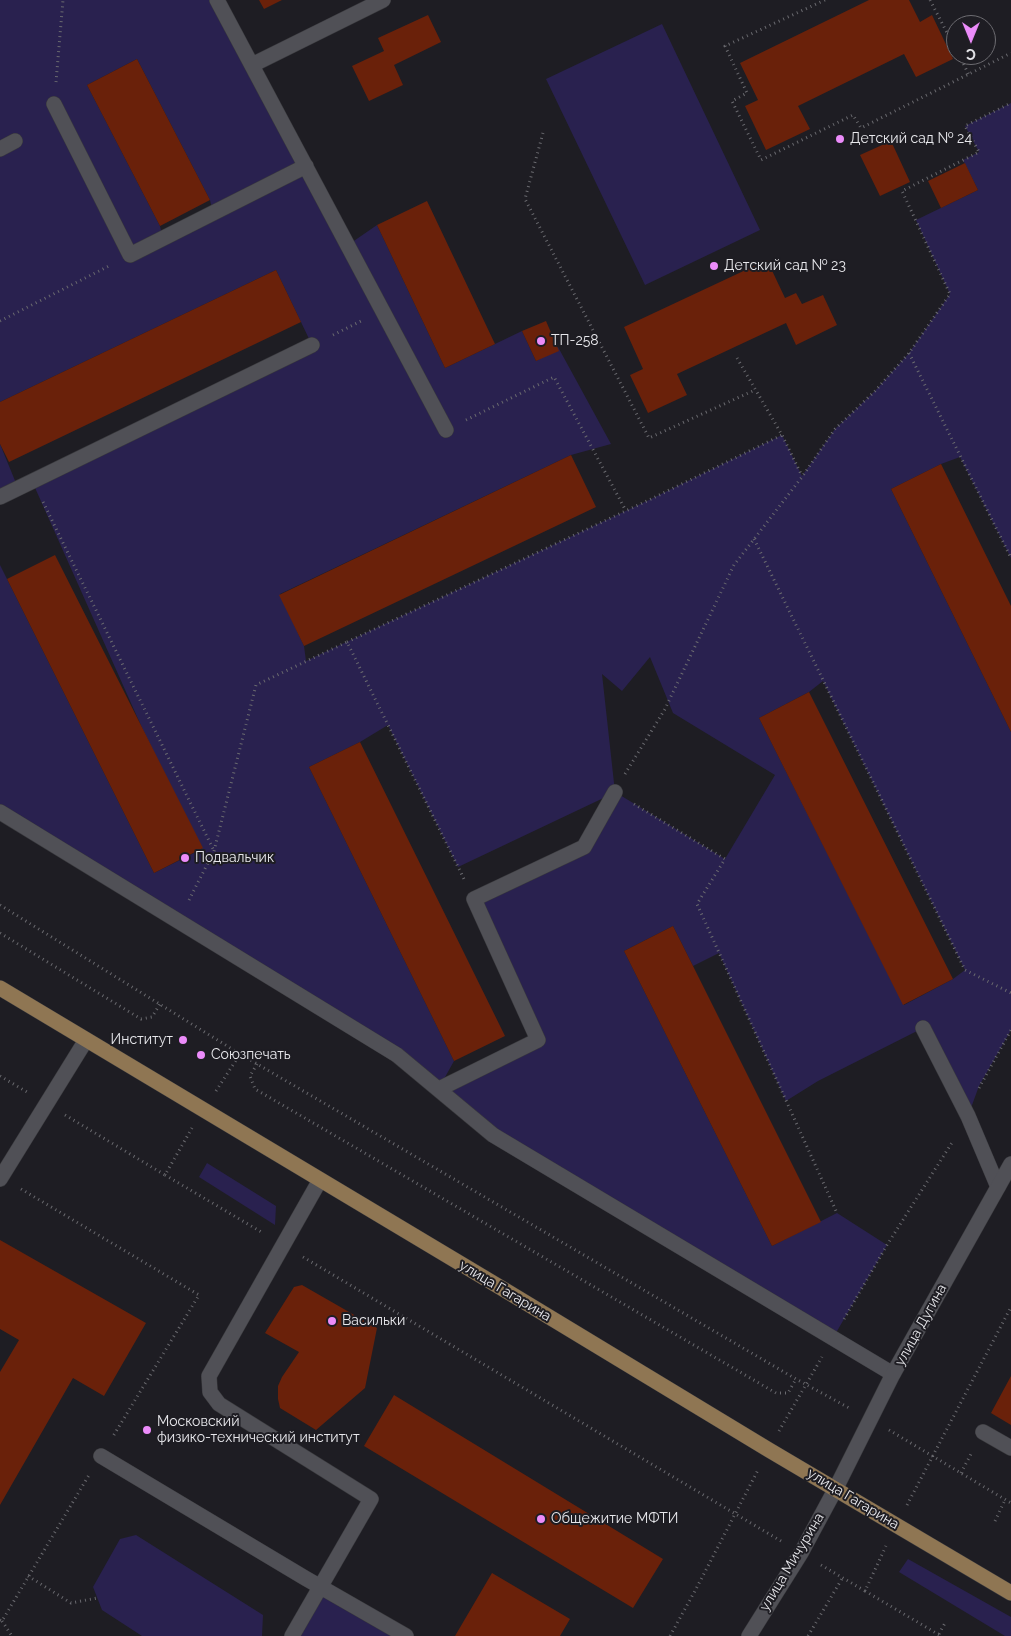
<!DOCTYPE html>
<meta charset="utf-8">
<style>
body{margin:0}
#map{position:relative;width:1011px;height:1636px;overflow:hidden;background:#1e1d23;font-family:Raleway,sans-serif}
canvas{display:block}
.north{position:absolute;left:946px;top:15px;width:50px;height:50px;box-sizing:border-box;background:#1e1d23;border:1px solid #6f6e73;border-radius:50%;rotate:180deg;font-size:14px;font-weight:700;line-height:20px;text-align:center;color:#e8e8ec}
.north::after{content:'';display:block;margin:auto;width:18px;height:22px;background:#ec8cfa;clip-path:polygon(50% 0,100% 100%,50% 72%,0 100%)}
</style>
<div id="map">
<canvas width="1011" height="1636"></canvas>
<div class="north">С</div>
</div>
<script>
const context = document.querySelector('canvas').getContext('2d');
context.lineJoin = 'round';
function paint(path, color) { context.fillStyle = color; context.fill(path, 'evenodd'); }
const toPath = rows => new Path2D(rows.map(r => 'M' + r).join(''));
function strokePath(path, color, width, dash) { context.strokeStyle = color; context.lineWidth = width; context.lineCap = dash ? 'butt' : 'round'; context.setLineDash(dash || []); context.stroke(path); }
function label(font, color, halo, rows, align = 'center') {
  context.font = font + ' Raleway,sans-serif'; context.lineWidth = 4; context.setLineDash([]); context.textBaseline = 'middle'; context.strokeStyle = halo; context.fillStyle = color; for (const [text, x, y, turn = 0] of rows) {
    context.save(); context.translate(x, y); context.rotate((+turn || 0) * Math.PI / 180); context.textAlign = isNaN(turn) ? turn : align; if (halo) context.strokeText(text, 0, 0); context.fillText(text, 0, 0); context.restore();
  }
}
const green = toPath([
 [0,0,218,0,348,245,377,225,445,368,522,331,536,361,558,347,611,444,571,455,280,594,304,646,306,661,649,500,782,435,802,476,835,429,875,391,909,353,950,294,916,220,978,190,963,160,979,152,965,126,1011,103,1011,558,960,457,941,464,891,489,1011,732,1011,1030,979,1086,968,1116,923,1028,818,1081,786,1101,719,953,693,966,673,926,624,951,772,1246,837,1213,887,1245,833,1338,493,1135,439,1089,0,812,0,565,154,873,202,849,143,730,32,481,312,345,276,270,0,402],
 [137,59,210,200,213,213,163,239,160,226,87,85],
 [650,657,673,713,775,775,725,859,615,792,602,674,622,691],
 [823,681,965,970,953,979,904,1005,759,718,809,692],
 [388,725,458,867,614,793,584,847,474,899,538,1039,439,1088,454,1061,309,767,360,742],
 [662,24,760,230,645,285,546,79],
 [0,444,18,488,0,497],
 [207,1163,276,1206,275,1225,199,1177],
 [136,1535,263,1615,262,1636,142,1636,102,1610,93,1587,120,1539],
 [908,1559,1011,1617,1011,1636,1005,1636,899,1572],
 [320,1586,406,1636,292,1636]
]);
const building = toPath([
 [259,0,282,0,264,9],
 [869,0,909,0,920,22,932,15,953,59,916,77,904,54,798,106,810,129,766,150,745,106,758,100,740,63],
 [428,15,441,42,394,65,403,85,369,101,352,66,384,51,378,38],
 [137,59,210,200,160,226,87,85],
 [891,141,910,182,880,196,860,155],
 [965,163,978,190,941,208,928,181],
 [427,201,495,344,445,368,377,225],
 [767,260,785,298,796,293,802,304,823,295,837,325,796,345,786,323,677,374,687,395,648,413,630,375,643,369,624,327],
 [276,270,301,322,9,462,0,444,0,402],
 [546,321,559,351,536,361,522,331],
 [571,455,596,507,304,646,279,595],
 [941,464,1011,606,1011,732,891,489],
 [55,555,203,848,154,873,7,579],
 [809,692,953,979,903,1005,759,718],
 [360,742,505,1036,454,1061,309,767],
 [673,926,821,1222,772,1246,624,951],
 [0,1240,146,1323,104,1396,73,1378,0,1505,0,1372,19,1340,0,1329],
 [302,1285,377,1328,365,1388,316,1430,280,1408,278,1399,278,1386,282,1377,299,1352,265,1333,294,1287],
 [1011,1376,1011,1425,991,1413],
 [394,1395,663,1559,633,1608,364,1446],
 [492,1573,570,1619,560,1636,455,1636]
]);
const path = toPath([
 [825,0,725,46,747,93,732,101,761,160,853,115,861,128,1011,53],
 [930,0,956,50],
 [959,55,969,75],
 [56,82,63,0],
 [543,133,525,199,649,438,755,390],
 [0,321,111,265],
 [333,335,363,320],
 [909,353,1011,558],
 [737,358,782,435,802,476],
 [466,420,554,377,626,511],
 [43,502,214,851],
 [754,539,965,970,1011,993],
 [347,642,649,500,782,435],
 [625,774,665,709,734,565,802,477,835,429,875,391,909,353,950,294,902,191,979,152,965,126,1011,103],
 [634,804,725,859,697,904,837,1213],
 [189,900,214,851,256,685,347,642,464,879],
 [0,905,240,1054,796,1379,851,1409],
 [0,933,141,1019,152,1017,160,1004],
 [257,1064,250,1076,255,1089,776,1393,788,1393,796,1379],
 [0,1076,27,1092],
 [979,1088,1011,1030],
 [216,1091,240,1054],
 [65,1115,165,1175,192,1128],
 [165,1175,263,1233],
 [21,1189,199,1295,112,1438],
 [303,1257,781,1541],
 [844,1319,887,1245,953,1141],
 [889,1430,1011,1503],
 [779,1431,822,1357],
 [961,1473,972,1452],
 [907,1505,1011,1307],
 [995,1521,1005,1500],
 [821,1565,865,1591,886,1546],
 [28,1576,71,1603,97,1598],
 [865,1591,941,1636],
 [0,1620,2,1621,89,1475],
 [2,1621,12,1636],
 [939,1634,945,1623],
 [670,1636,696,1589,758,1470],
 [808,1636,843,1577]
]);
const lane = toPath([
 [217,0,446,430],
 [252,65,383,0],
 [54,104,130,255,306,166],
 [0,149,15,141],
 [0,497,312,345],
 [0,812,397,1055,493,1135,893,1374],
 [923,1028,968,1116,998,1187],
 [439,1089,538,1040,474,899,584,847,615,792],
 [0,1179,86,1040],
 [983,1432,1011,1448],
 [101,1456,305,1578,406,1636],
 [292,1636,371,1499,219,1404,210,1392,209,1376,320,1180]
]);
const secondary = toPath([
 [749,1636,801,1553,836,1488,893,1374,1011,1164]
]);
const primary = toPath([
 [0,988,508,1292,769,1450,1011,1593]
]);
const markers = [
 [840,139,5,"#ec8cfa"],
 [714,266,5,"#ec8cfa"],
 [541,341,5,"#ec8cfa"],
 [185,858,5,"#ec8cfa"],
 [183,1040,5,"#ec8cfa"],
 [201,1055,5,"#ec8cfa"],
 [332,1321,5,"#ec8cfa"],
 [147,1430,5,"#ec8cfa"],
 [541,1519,5,"#ec8cfa"]
];
const poiNames = [
 ["Детский сад № 24",850,139],
 ["Детский сад № 23",724,266],
 ["ТП-258",551,341],
 ["Подвальчик",195,858],
 ["Институт",173,1040,"right"],
 ["Союзпечать",211,1055],
 ["Васильки",342,1321],
 ["Московский",157,1422],
 ["физико-технический институт",157,1438],
 ["Общежитие МФТИ",551,1519]
];
const streetNames = [
 ["улица Гагарина",505,1291,31],
 ["улица Дугина",921,1325,-61],
 ["улица Гагарина",853,1499,31],
 ["улица Мичурина",792,1562,-59]
];
paint(green, '#29214f');
paint(building, '#6a210a');
strokePath(lane, '#39393d', 16);
strokePath(secondary, '#39393d', 16);
strokePath(primary, '#39393d', 16);
strokePath(path, '#6a6a6f', 3, [1, 4]);
strokePath(lane, '#505056', 15);
strokePath(secondary, '#505056', 15);
strokePath(primary, '#8f7653', 15);
for (const [x, y, r, color] of markers) { const dot = new Path2D(); dot.arc(x, y, r, 0, 2 * Math.PI); context.fillStyle = color; context.fill(dot); strokePath(dot, '#1e1d23', 2); }
label('14px', '#e8e8ec', '#1e1d23', poiNames, 'left');
label('14px', '#e8e8ec', '#1e1d23', streetNames);
</script>
